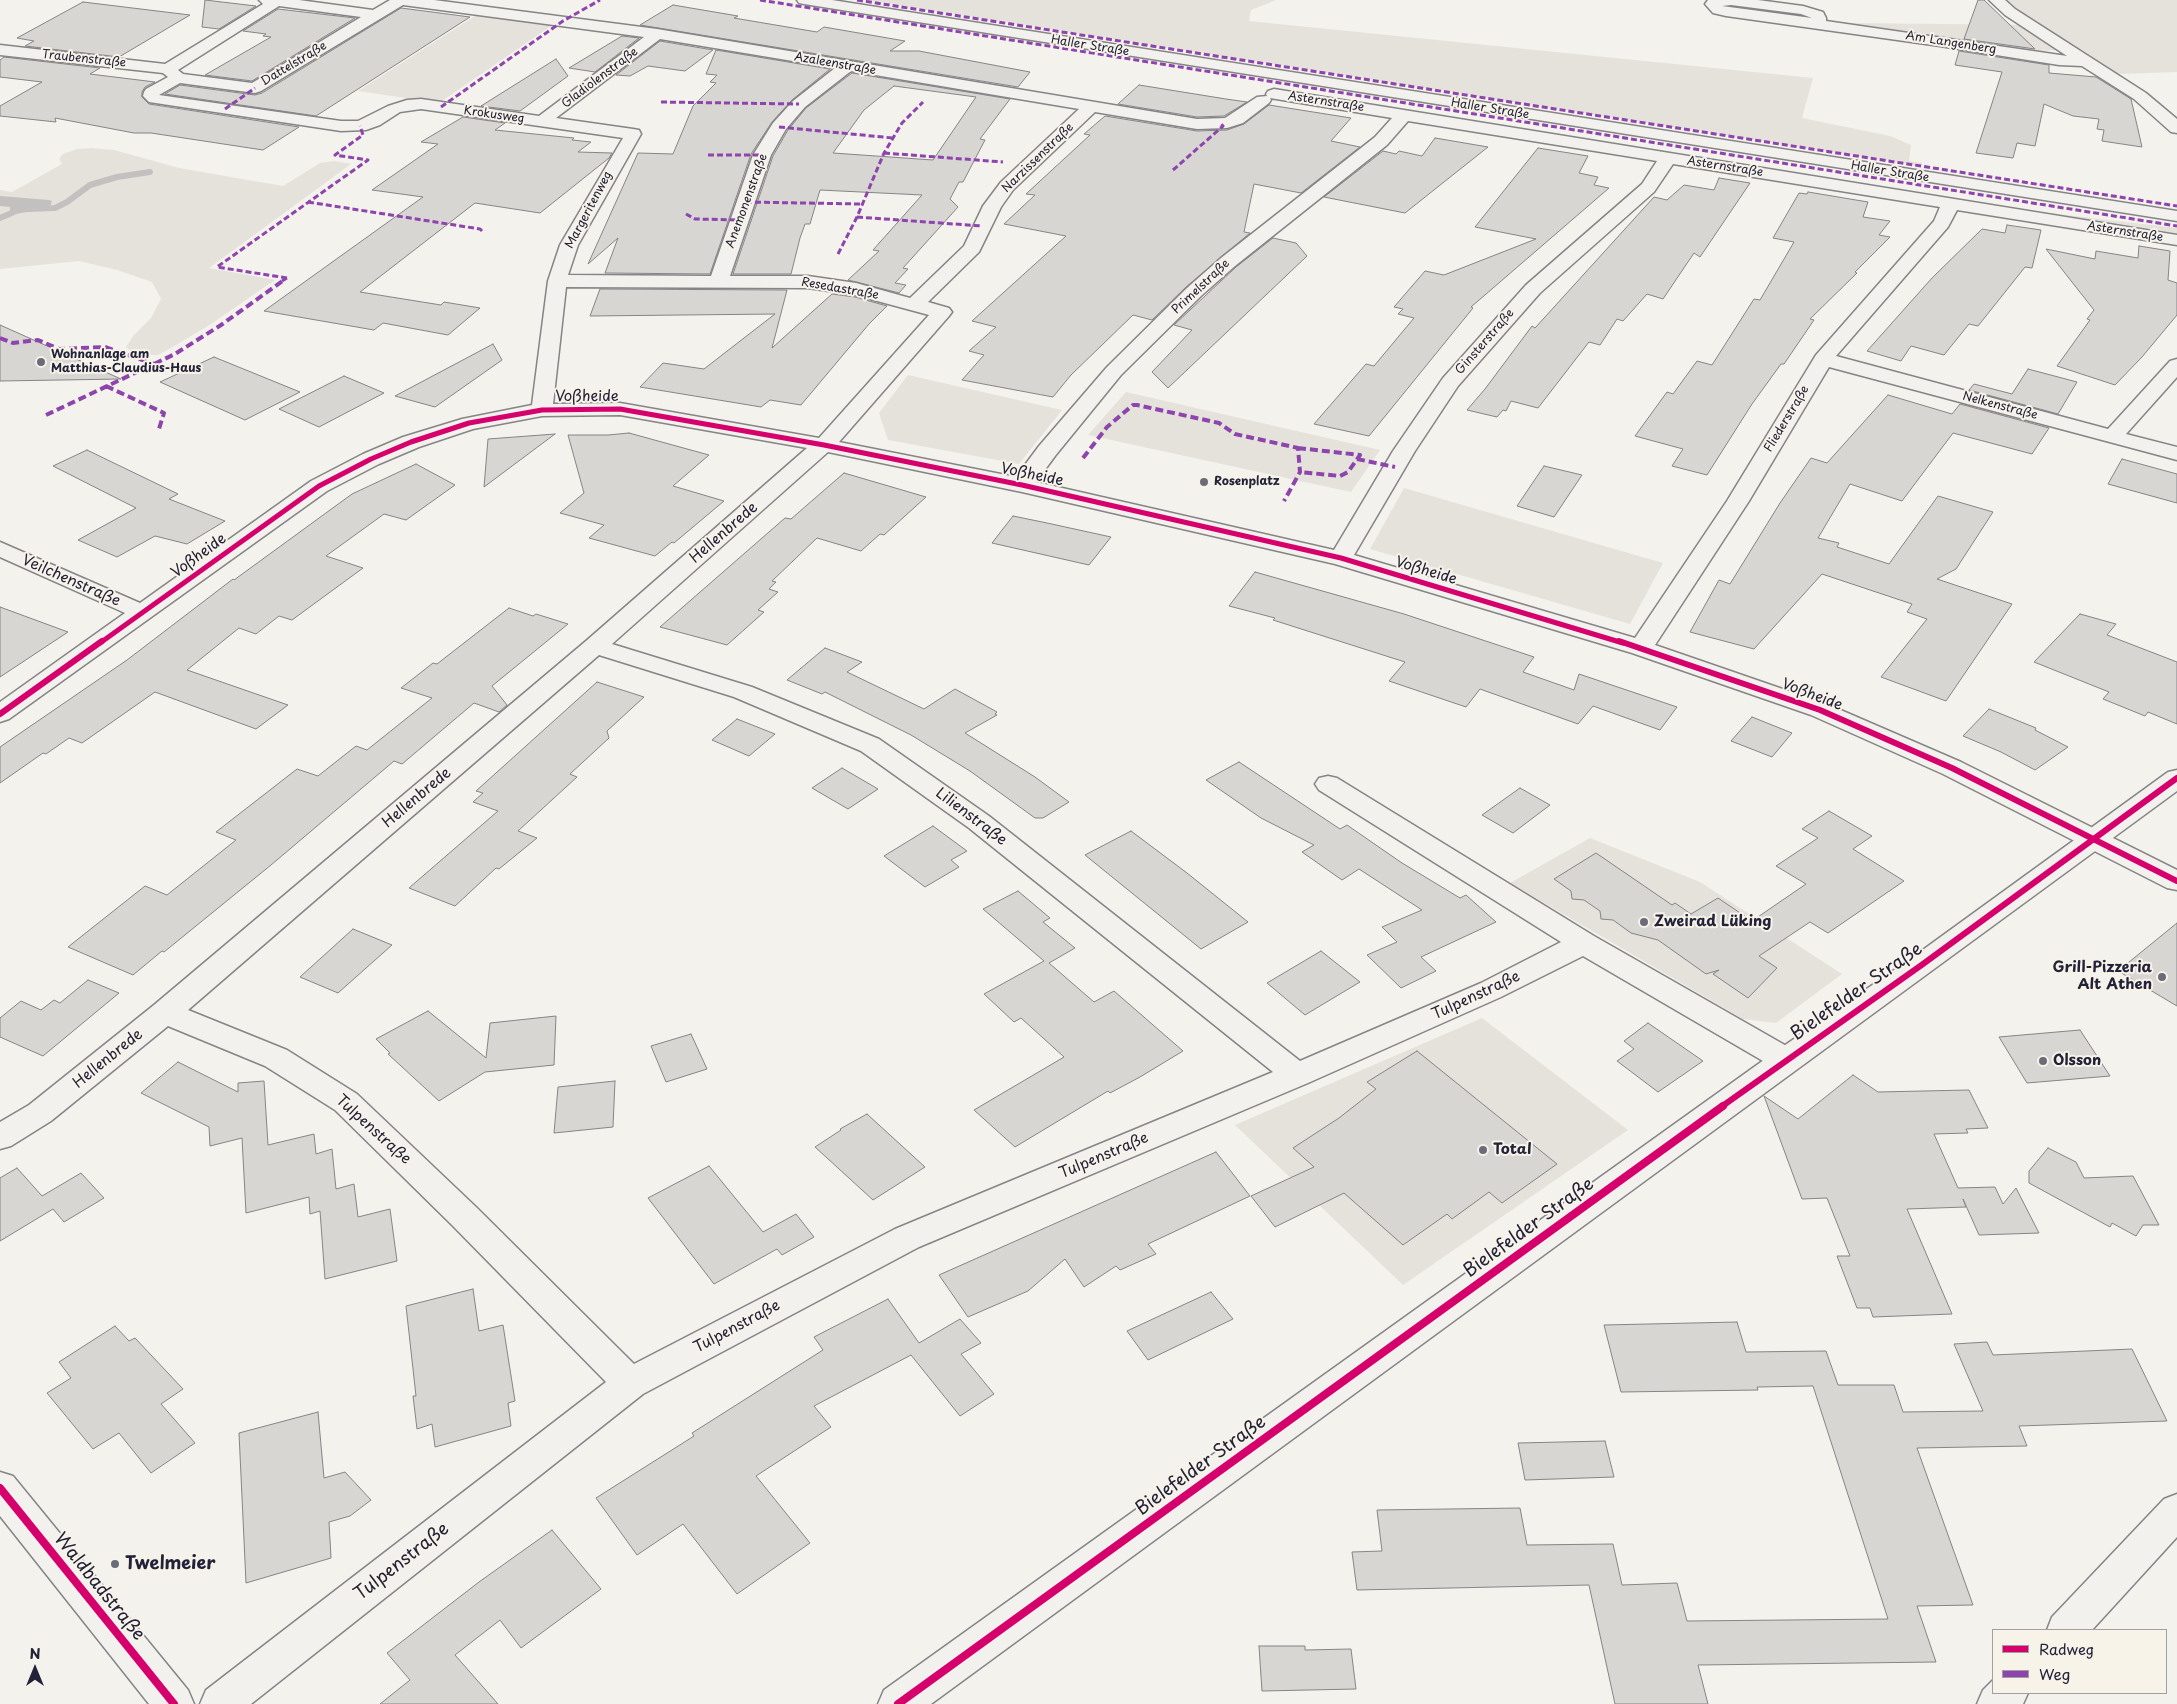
<!DOCTYPE html>
<meta charset="utf-8">
<style>
body{margin:0}
#map{position:relative;width:2177px;height:1704px;overflow:hidden;background:#f4f2ec;font-family:"Playpen Sans",sans-serif}
canvas{display:block}
.legend{position:absolute;left:1992px;top:1629px;width:175px;height:65px;box-sizing:border-box;background:#f7f3e8;border:1px solid #a29fa3;margin:0;padding:6px 9px;list-style:none;font-size:15px;color:#22223b}
.legend li{display:flex;align-items:center;gap:10px;height:25px}
.legend b{width:25px;border:1px solid #a29fa3}
.north{position:absolute;left:10px;top:1644px;width:50px;height:50px;-webkit-text-stroke:4px #f7f3e8;paint-order:stroke;rotate:0deg;font-size:14px;font-weight:700;line-height:20px;text-align:center;color:#22223b}
.north::after{content:'';display:block;margin:auto;width:18px;height:22px;background:#22223b;clip-path:polygon(50% 0,100% 100%,50% 72%,0 100%)}
</style>
<div id="map">
<canvas width="2177" height="1704"></canvas>
<ul class="legend">
<li><b style="height:6px;background:#d6006c"></b>Radweg</li>
<li><b style="height:6px;background:#8e44ad"></b>Weg</li>
</ul>
<div class="north">N</div>
</div>
<script>
const context = document.querySelector('canvas').getContext('2d');
context.lineJoin = 'round';
function paint(path, color) { context.fillStyle = color; context.fill(path, 'evenodd'); }
const toPath = rows => new Path2D(rows.map(r => 'M' + r).join(''));
function strokePath(path, color, width, dash) { context.strokeStyle = color; context.lineWidth = width; context.lineCap = dash ? 'butt' : 'round'; context.setLineDash(dash || []); context.stroke(path); }
function label(font, color, halo, rows, align = 'center') {
  context.font = font + ' "Playpen Sans",sans-serif'; context.lineWidth = 4; context.setLineDash([]); context.textBaseline = 'middle'; context.strokeStyle = halo; context.fillStyle = color; for (const [text, x, y, turn = 0] of rows) {
    context.save(); context.translate(x, y); context.rotate((+turn || 0) * Math.PI / 180); context.textAlign = isNaN(turn) ? turn : align; if (halo) context.strokeText(text, 0, 0); context.fillText(text, 0, 0); context.restore();
  }
}
const built = toPath([
 [866,0,1276,0,1251,10,1249,21,1813,78,1802,118,1890,136,1911,145,1909,161,1922,163,1921,166],
 [2006,0,2177,0,2177,72,2118,74,2081,49,2038,51,1846,23,2038,25,2017,11],
 [478,14,554,24,439,103,358,91],
 [91,148,114,150,179,168,283,186,320,163,335,161,351,164,209,268,275,280,211,324,171,348,158,355,142,355,131,351,126,347,134,335,151,318,161,299,152,282,117,270,79,261,0,269,0,190,12,192,62,164,59,159,63,154,77,149],
 [1998,207,2177,228,2177,237],
 [908,375,1062,410,1019,464,888,440,879,413],
 [1126,392,1380,450,1351,492,1088,435],
 [1404,488,1663,563,1630,624,1370,549],
 [1590,838,1700,882,1842,974,1776,1023,1743,1019,1510,883],
 [1482,1018,1628,1130,1403,1285,1235,1125]
]);
const water = toPath([
 [0,196,49,200,52,201,50,206,39,210,15,214,10,212,10,207,0,206]
]);
const stream = toPath([
 [27,209,55,208,67,202,90,185,117,177,150,172],
 [0,218,23,208]
]);
const building = toPath([
 [205,0,256,6,219,29,202,27,205,0],
 [1978,0,1984,0,2035,49,1964,39,1978,0],
 [83,2,190,15,119,57,25,46,34,41,17,38,83,2],
 [673,5,738,16,734,18,817,32,824,27,905,41,890,51,919,51,1030,72,1018,87,640,25,673,5],
 [401,8,470,17,316,116,165,94,180,85,255,95,262,93,401,8],
 [278,9,355,18,252,81,205,75,271,37,263,36,266,34,243,31,278,9],
 [622,36,639,38,595,72,569,68,622,36],
 [660,41,713,50,685,71,648,66,630,76,616,75,660,41],
 [716,50,830,69,792,100,772,122,751,154,710,274,605,273,618,238,588,264,638,153,673,154,693,106,716,83,710,82,717,75,706,74,716,50],
 [1959,51,2049,65,2049,73,2096,77,2131,99,2142,147,2102,141,2104,130,2097,129,2099,119,2073,116,2044,104,2035,146,2017,143,2013,158,1976,153,2002,72,1955,65,1959,51],
 [4,57,100,68,90,74,155,82,145,87,142,92,142,97,149,104,299,127,263,150,151,133,134,133,55,118,56,122,0,116,0,106,42,82,0,77,0,60,4,57],
 [556,59,568,76,520,111,481,106,556,59],
 [852,73,1010,99,980,139,985,140,963,182,959,182,950,199,958,207,903,268,908,269,895,283,906,285,899,293,848,280,879,251,873,250,922,195,820,190,810,224,805,224,800,238,791,274,733,274,773,156,788,130,806,108,852,73],
 [894,86,976,97,933,160,833,153,864,110,894,86],
 [1139,85,1226,99,1247,102,1224,116,1197,117,1118,104,1139,85],
 [1269,105,1351,118,1331,141,1360,147,1301,193,1254,184,1244,232,1250,233,1186,287,1152,320,1133,315,1071,375,1053,397,962,380,984,355,969,351,996,327,972,321,1066,236,1004,224,1035,195,1026,194,1090,135,1084,134,1105,116,1197,131,1227,130,1244,124,1269,105],
 [463,117,505,123,495,130,574,138,572,140,591,142,578,152,612,153,609,158,540,213,475,203,360,292,441,305,444,302,480,308,448,335,383,323,374,330,264,311,423,197,372,190,438,144,421,142,463,117],
 [1435,138,1488,147,1405,213,1324,197,1383,151,1396,154,1399,151,1422,156,1435,138],
 [1538,148,1588,156,1579,173,1598,177,1594,185,1609,188,1471,307,1473,308,1369,436,1314,424,1366,364,1374,366,1414,318,1398,314,1403,309,1394,307,1425,271,1444,275,1536,239,1475,227,1538,148],
 [1719,178,1750,183,1700,257,1694,253,1663,299,1647,294,1623,321,1617,319,1600,345,1589,342,1538,408,1511,401,1506,411,1503,410,1497,417,1467,410,1485,389,1532,326,1535,328,1654,197,1667,200,1684,185,1714,190,1719,178],
 [1808,192,1868,202,1863,217,1890,221,1879,235,1890,237,1855,272,1857,273,1810,319,1814,320,1784,364,1781,364,1752,404,1707,475,1672,466,1683,449,1635,436,1667,392,1673,394,1697,361,1712,365,1754,299,1760,300,1794,242,1773,238,1799,193,1807,194,1808,192],
 [2007,225,2041,230,2032,268,2025,267,1978,326,1969,324,1944,355,1911,346,1901,361,1867,351,1932,278,1982,229,2005,233,2007,225],
 [1273,238,1296,243,1307,256,1168,388,1152,372,1192,330,1174,325,1236,267,1273,238],
 [2139,246,2170,251,2168,280,2177,283,2177,315,2142,357,2115,385,2057,366,2090,320,2087,319,2094,310,2046,249,2095,259,2096,251,2138,258,2139,246],
 [600,289,787,290,772,348,832,294,855,297,887,306,869,324,801,405,770,400,761,407,640,387,663,363,704,369,775,314,590,316,600,289],
 [0,325,121,379,0,381,0,325],
 [493,344,502,360,435,407,395,396,493,344],
 [214,357,300,392,245,420,160,382,214,357],
 [2028,369,2077,382,2058,414,1969,390,1974,384,2012,394,2028,369],
 [344,376,384,393,319,427,279,409,344,376],
 [1888,395,1952,414,1960,404,2049,428,2032,454,1953,433,1902,501,1850,484,1818,538,1839,543,1837,547,1889,564,1938,496,1993,512,1956,569,1937,579,2012,604,1946,701,1881,677,1927,619,1907,612,1912,604,1822,574,1754,649,1690,632,1719,580,1730,584,1780,503,1811,458,1827,463,1888,395],
 [629,433,709,455,673,486,724,501,674,543,672,542,655,556,589,538,604,525,560,513,584,493,568,435,608,435,629,433],
 [555,434,484,487,488,439,555,434],
 [87,450,178,494,169,499,225,521,187,544,155,536,117,557,78,540,136,508,53,466,87,450],
 [2122,459,2177,474,2177,503,2108,484,2122,459],
 [416,464,455,485,406,520,384,514,326,556,363,568,292,620,279,616,256,634,239,628,187,670,288,705,256,729,155,692,82,743,69,738,46,754,43,753,0,783,0,747,127,660,233,579,234,580,352,494,416,464],
 [1544,466,1582,475,1554,517,1517,506,1544,466],
 [844,473,926,497,884,535,880,534,861,551,817,538,772,581,776,582,769,589,778,592,758,610,764,612,727,645,660,627,785,518,791,519,844,473],
 [1013,516,1047,523,1111,537,1089,565,992,543,1013,516],
 [1255,572,1404,614,1534,657,1523,672,1574,690,1579,674,1677,707,1660,730,1593,706,1578,724,1480,689,1466,707,1389,681,1405,662,1273,620,1275,618,1229,606,1255,572],
 [0,607,68,632,0,677,0,607],
 [509,608,533,616,536,614,568,624,492,686,507,705,499,712,474,703,402,764,394,761,271,865,164,952,162,951,133,975,68,947,145,886,167,895,236,840,216,832,297,769,318,776,356,746,367,750,432,698,401,688,433,663,437,664,509,608],
 [2080,614,2116,624,2107,635,2177,662,2177,724,2148,712,2145,716,2103,699,2109,692,2034,662,2080,614],
 [825,648,862,662,847,672,924,709,955,689,997,712,995,714,997,715,965,733,1035,777,1069,802,1043,818,1035,818,970,771,911,735,825,692,822,694,787,680,825,648],
 [597,682,644,697,607,731,609,738,570,774,577,777,518,831,537,838,499,869,496,868,455,906,409,888,498,811,473,802,483,793,476,791,597,682],
 [1989,709,2036,728,2035,730,2068,747,2035,770,2001,752,1963,736,1989,709],
 [1752,717,1792,733,1772,757,1731,741,1752,717],
 [737,719,775,734,749,756,712,740,737,719],
 [1239,762,1340,829,1347,825,1402,863,1460,898,1466,895,1496,922,1421,957,1436,971,1401,988,1367,955,1397,942,1382,927,1422,910,1359,869,1342,880,1302,852,1314,845,1261,818,1206,780,1239,762],
 [842,768,878,789,848,809,812,788,842,768],
 [1520,788,1550,805,1513,833,1482,815,1520,788],
 [1829,811,1872,836,1853,849,1904,881,1828,933,1810,922,1759,956,1777,968,1748,998,1713,974,1719,970,1706,974,1658,940,1631,933,1613,920,1601,919,1600,911,1584,900,1572,899,1571,891,1554,879,1596,853,1672,905,1675,903,1691,914,1718,898,1752,921,1806,884,1776,866,1818,838,1802,829,1829,811],
 [933,826,967,851,951,860,959,867,925,887,884,856,933,826],
 [1131,831,1187,873,1248,922,1201,949,1085,855,1131,831],
 [1018,891,1050,918,1043,922,1075,948,1049,963,1094,1002,1114,991,1183,1051,1140,1077,1110,1093,1108,1091,1015,1147,974,1110,1064,1057,1021,1018,1014,1022,984,994,1044,961,983,909,1018,891],
 [2177,923,2177,1006,2118,971,2177,923],
 [353,929,392,945,338,993,300,977,353,929],
 [1321,951,1360,982,1305,1015,1267,983,1321,951],
 [88,980,119,993,43,1056,0,1037,0,1018,21,1001,41,1010,54,1000,60,1003,88,980],
 [428,1011,486,1058,490,1023,556,1016,554,1065,485,1072,439,1101,388,1054,390,1053,376,1039,428,1011],
 [1648,1023,1703,1061,1658,1092,1617,1061,1634,1049,1624,1041,1648,1023],
 [2080,1030,2110,1076,2027,1083,1999,1037,2080,1030],
 [691,1034,707,1069,666,1082,651,1046,691,1034],
 [1417,1051,1557,1164,1502,1203,1489,1192,1452,1219,1447,1214,1403,1245,1344,1193,1275,1227,1251,1196,1314,1167,1293,1148,1339,1118,1376,1089,1367,1082,1417,1051],
 [178,1062,238,1092,238,1083,264,1081,268,1145,314,1134,316,1154,332,1149,336,1189,354,1184,358,1217,390,1209,397,1261,325,1279,320,1211,310,1214,309,1197,246,1213,242,1138,210,1146,209,1127,141,1093,178,1062],
 [1853,1075,1878,1092,1969,1090,1988,1128,1966,1129,1968,1133,1934,1134,1958,1188,1995,1187,2003,1204,2016,1188,2039,1233,1979,1235,1963,1199,1966,1207,1907,1209,1952,1314,1873,1317,1870,1308,1857,1308,1837,1256,1850,1256,1827,1198,1802,1199,1764,1096,1798,1119,1853,1075],
 [615,1081,613,1127,554,1133,558,1087,615,1081],
 [867,1114,925,1167,873,1200,815,1147,841,1130,840,1129,867,1114],
 [2048,1148,2076,1162,2084,1178,2133,1176,2159,1225,2143,1225,2136,1236,2112,1223,2110,1227,2029,1183,2029,1171,2048,1148],
 [1216,1152,1250,1196,1148,1244,1156,1254,1120,1270,1116,1266,1084,1287,1065,1259,1028,1291,968,1317,939,1275,1216,1152],
 [709,1166,763,1232,796,1214,814,1237,782,1255,777,1249,714,1284,648,1198,709,1166],
 [17,1168,42,1196,81,1173,104,1198,64,1222,53,1209,0,1241,0,1178,17,1168],
 [473,1289,479,1331,503,1325,515,1401,508,1403,511,1426,435,1447,432,1424,417,1429,413,1396,416,1396,406,1306,473,1289],
 [1211,1292,1233,1319,1148,1360,1127,1331,1211,1292],
 [888,1299,919,1343,960,1319,981,1343,961,1354,994,1394,960,1416,911,1355,814,1406,831,1427,756,1476,810,1543,737,1594,683,1524,637,1555,596,1498,694,1436,692,1433,823,1350,814,1337,888,1299],
 [1737,1322,1746,1352,1826,1351,1838,1385,1894,1385,1903,1412,1983,1411,1954,1344,1987,1342,1993,1355,2132,1349,2167,1421,2019,1426,2027,1446,1917,1448,1973,1605,1917,1606,1936,1662,1698,1665,1708,1704,1615,1704,1589,1585,1357,1590,1352,1552,1382,1551,1377,1510,1520,1508,1527,1545,1613,1544,1622,1585,1677,1583,1687,1621,1888,1619,1813,1386,1757,1387,1758,1390,1621,1392,1604,1325,1737,1322],
 [115,1326,129,1341,135,1338,183,1389,161,1404,195,1443,151,1473,119,1433,93,1449,47,1393,71,1378,59,1362,115,1326],
 [318,1412,324,1478,345,1472,371,1500,350,1516,329,1522,331,1558,246,1583,239,1433,318,1412],
 [1605,1441,1614,1477,1525,1480,1518,1443,1605,1441],
 [552,1530,601,1589,521,1648,500,1620,455,1655,498,1704,380,1704,410,1680,387,1653,479,1582,552,1530],
 [1259,1646,1305,1646,1305,1650,1351,1649,1356,1689,1262,1691,1259,1646]
]);
const minor = toPath([
 [259,0,299,0,373,10,390,0,434,0,657,29,1197,119,1225,118,1257,97,1267,96,1266,94,1268,91,1274,89,2177,235,2177,245,1957,210,1948,227,1836,356,2108,429,2170,361,2177,359,2177,377,2126,434,2177,447,2177,460,1829,367,1749,501,1655,645,1829,705,1961,762,2177,870,2177,890,2167,888,1943,774,1811,715,1632,653,1335,564,1022,492,828,452,612,644,752,687,879,739,989,816,1300,1061,1481,983,1561,942,1319,790,1315,784,1319,778,1328,776,1337,778,1594,936,1797,1052,1801,1060,1797,1068,1786,1071,1775,1068,1583,956,1501,997,1308,1083,919,1247,643,1394,251,1704,200,1704,206,1690,606,1382,452,1225,335,1110,265,1066,168,1026,51,1121,11,1146,0,1149,0,1122,29,1105,154,1005,586,641,807,448,620,415,542,416,473,429,419,447,379,464,327,491,9,719,0,722,0,702,125,613,0,557,0,542,140,603,311,481,363,454,403,437,462,419,532,405,548,281,560,245,623,138,421,109,400,112,380,125,366,130,341,131,149,102,143,96,144,92,146,89,168,77,163,73,0,55,0,45,165,64,263,4,259,0],
 [403,5,644,37,539,116,421,99,407,100,388,106,358,121,341,121,159,95,180,83,255,93,261,91,403,5],
 [279,6,361,17,252,83,183,74,178,70,279,6],
 [660,39,835,68,793,101,773,123,753,155,711,276,568,275,578,245,641,134,639,130,633,129,556,118,660,39],
 [851,71,1079,109,1001,182,983,206,964,246,910,298,856,283,808,276,730,276,771,155,786,129,805,107,851,71],
 [1270,98,1392,118,1375,137,1221,258,1187,288,1107,367,1039,446,1016,477,839,442,949,316,952,312,949,308,928,302,979,252,1001,207,1013,190,1095,112,1197,129,1227,128,1243,123,1269,103,1271,100,1270,98],
 [1408,121,1657,161,1642,184,1526,285,1443,378,1393,451,1334,550,1036,482,1055,456,1121,375,1201,296,1235,266,1387,145,1408,121],
 [1673,164,1940,207,1934,221,1816,355,1727,501,1635,638,1354,555,1415,451,1458,386,1540,293,1654,192,1673,164],
 [566,287,808,288,855,295,929,315,819,438,620,403,553,404,566,287],
 [599,655,734,697,861,751,969,828,1273,1072,895,1229,634,1364,476,1207,357,1094,287,1050,188,1010,599,655],
 [1708,0,1758,0,1803,6,1823,12,1826,18,1826,21,2067,56,2005,15,1989,0,2005,0,2015,9,2146,93,2177,119,2177,133,2171,132,2134,99,2082,66,2059,65,1940,46,1726,16,1713,13,1705,4,1708,0],
 [1731,5,1801,14,1812,18,1722,6,1731,5],
 [0,1472,13,1476,188,1690,194,1704,149,1704,0,1516,0,1472],
 [2177,1494,2177,1537,2092,1630,2047,1630,2052,1617,2164,1499,2177,1494],
 [1993,1680,1993,1693,2028,1693,2023,1704,1977,1704,1983,1690,1993,1680]
]);
const secondary = toPath([
 [797,0,832,0,2177,211,2177,221,804,4,799,3,797,0],
 [2177,770,2177,791,931,1704,878,1704,884,1690,1775,1052,1913,957,2168,772,2177,770]
]);
const quietFar1 = toPath([
 [760,0,2177,226],
 [857,0,2177,206],
 [661,102,799,104],
 [441,107,563,21,600,0],
 [225,109,255,88],
 [779,127,893,138],
 [884,153,1003,162],
 [708,155,762,155],
 [1173,170,1223,126,1221,124],
 [308,202,480,229,483,232],
 [746,202,861,204],
 [686,214,695,219,740,220],
 [857,217,982,226],
 [838,254,857,217,884,153,902,123,923,102],
 [287,278,217,267,368,160,335,155,363,135,360,126],
 [282,281,287,278]
]);
const quiet = toPath([
 [0,338,13,343,38,340,59,349,105,347,154,364],
 [106,386,164,413,158,432],
 [46,415,175,354,221,325,284,280],
 [1298,448,1360,455,1348,472,1340,476,1300,472],
 [1083,458,1107,427,1133,405,1137,405,1219,423,1235,434,1298,448,1300,472,1284,501],
 [1357,459,1395,467]
]);
const cyclewayFar2 = toPath([
 [100,643,319,486,371,459,411,442,469,423,542,410,620,409,824,445,1022,485,1341,558,1623,643]
]);
const cyclewayFar1 = toPath([
 [1619,641,1820,710,1952,768,2177,881],
 [0,714,102,641],
 [1721,1107,1923,964,2177,778]
]);
const cycleway = toPath([
 [0,1488,174,1704],
 [898,1704,1723,1106]
]);
const markers = [
 [41,362,5,"#6c6b79"],
 [1204,482,5,"#6c6b79"],
 [1644,922,5,"#6c6b79"],
 [2162,977,5,"#6c6b79"],
 [2043,1061,5,"#6c6b79"],
 [1483,1150,5,"#6c6b79"],
 [115,1564,5,"#6c6b79"]
];
const farStreetnames = [
 ["Am Langenberg",1951,43,9],
 ["Haller Straße",1090,46,9],
 ["Traubenstraße",84,59,6],
 ["Dattelstraße",294,64,-31],
 ["Azaleenstraße",835,64,10],
 ["Gladiolenstraße",600,78,-37],
 ["Asternstraße",1326,102,9],
 ["Haller Straße",1490,109,9],
 ["Krokusweg",494,115,8],
 ["Narzissenstraße",1038,158,-44],
 ["Asternstraße",1725,167,9],
 ["Haller Straße",1890,172,9],
 ["Anemonenstraße",747,201,-70],
 ["Margeritenweg",589,210,-62],
 ["Asternstraße",2125,232,9],
 ["Primelstraße",1201,287,-43],
 ["Resedastraße",840,289,10],
 ["Ginsterstraße",1485,342,-49],
 ["Nelkenstraße",2000,406,15],
 ["Fliederstraße",1787,419,-59]
];
const farPoinames = [
 ["Wohnanlage am",51,355],
 ["Matthias-Claudius-Haus",51,369],
 ["Rosenplatz",1214,482]
];
const streetNames = [
 ["Voßheide",587,397],
 ["Voßheide",1032,475,12],
 ["Hellenbrede",724,533,-41],
 ["Voßheide",199,556,-36],
 ["Voßheide",1426,571,17],
 ["Veilchenstraße",71,581,24],
 ["Voßheide",1812,695,21],
 ["Hellenbrede",417,798,-40],
 ["Lilienstraße",971,817,37],
 ["Tulpenstraße",1476,996,-25],
 ["Hellenbrede",108,1059,-39],
 ["Tulpenstraße",373,1130,42],
 ["Tulpenstraße",1104,1156,-23],
 ["Tulpenstraße",737,1327,-28]
];
const poiNames = [
 ["Zweirad Lüking",1654,922],
 ["Grill-Pizzeria",2152,968,"right"],
 ["Alt Athen",2152,985,"right"],
 ["Olsson",2053,1061],
 ["Total",1493,1150]
];
const nearStreetnames = [
 ["Bielefelder Straße",1857,992,-35],
 ["Bielefelder Straße",1529,1228,-36],
 ["Bielefelder Straße",1201,1466,-36],
 ["Tulpenstraße",402,1562,-38],
 ["Waldbadstraße",99,1587,51]
];
const nearPoinames = [
 ["Twelmeier",125,1564]
];
paint(built, '#e5e2dc');
paint(water, '#c3c0c0');
strokePath(stream, '#c3c0c0', 6);
paint(building, '#d7d6d3');
strokePath(building, '#858486', 1);
strokePath(minor, '#858486', 3);
strokePath(secondary, '#858486', 3);
paint(minor, '#f2f1ed');
paint(secondary, '#f2f1ed');
strokePath(quietFar1, '#8e44ad', 3, [6, 3]);
strokePath(quiet, '#8e44ad', 4, [8, 4]);
strokePath(cyclewayFar2, '#d6006c', 5);
strokePath(cyclewayFar1, '#d6006c', 6);
strokePath(cycleway, '#d6006c', 8);
for (const [x, y, r, color] of markers) { const dot = new Path2D(); dot.arc(x, y, r, 0, 2 * Math.PI); context.fillStyle = color; context.fill(dot); strokePath(dot, '#f7f3e8', 2); }
label('12px', '#22223b', '#f7f3e8', farStreetnames);
label('bold 12px', '#22223b', '#f7f3e8', farPoinames, 'left');
label('15px', '#22223b', '#f7f3e8', streetNames);
label('bold 15px', '#22223b', '#f7f3e8', poiNames, 'left');
label('18px', '#22223b', '#f7f3e8', nearStreetnames);
label('bold 18px', '#22223b', '#f7f3e8', nearPoinames, 'left');
</script>
